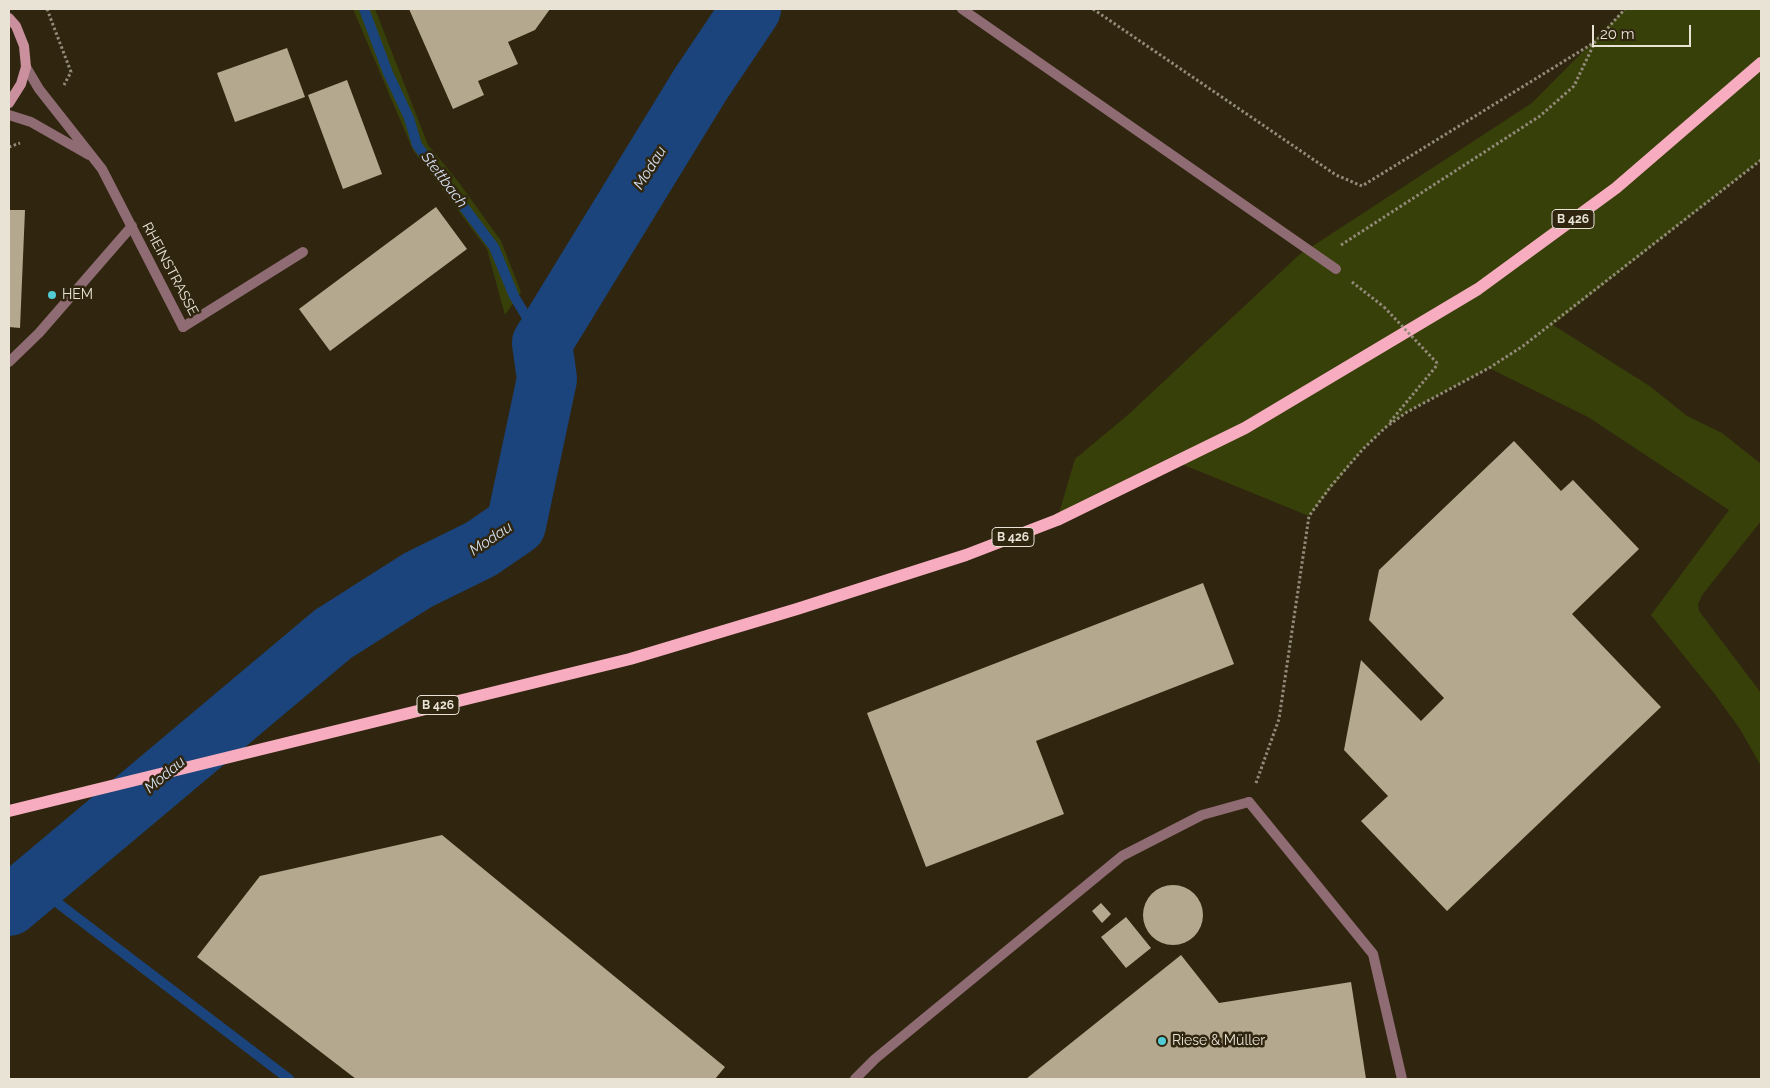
<!DOCTYPE html>
<meta charset="utf-8">
<style>
body{margin:0}
#map{position:relative;width:1770px;height:1088px;overflow:hidden;background:#302610;font-family:Raleway,sans-serif}
canvas{display:block}
.frame{position:absolute;inset:0;border:10px solid #e9e3d6;pointer-events:none}
.scale{position:absolute;left:1592px;top:25px;width:99px;height:22px;box-sizing:border-box;border:2px solid #e9e3d6;border-top:0;padding-left:6px;font-size:15px;line-height:18px;white-space:nowrap;color:#e9e3d6;-webkit-text-stroke:4px #302610;paint-order:stroke}
</style>
<div id="map">
<canvas width="1770" height="1088"></canvas>
<div class="frame"></div>
<div class="scale">20 m</div>
</div>
<script>
const context = document.querySelector('canvas').getContext('2d');
context.lineJoin = 'round';
function paint(path, color) { context.fillStyle = color; context.fill(path, 'evenodd'); }
const toPath = rows => new Path2D(rows.map(r => 'M' + r).join(''));
function strokePath(path, color, width, dash) { context.strokeStyle = color; context.lineWidth = width; context.lineCap = dash ? 'butt' : 'round'; context.setLineDash(dash || []); context.stroke(path); }
function label(font, color, halo, rows, align = 'center') {
  context.font = font + ' Raleway,sans-serif'; context.lineWidth = 5; context.setLineDash([]); context.textBaseline = 'middle'; context.strokeStyle = halo; context.fillStyle = color; for (const [text, x, y, turn = 0] of rows) {
    context.save(); context.translate(x, y); context.rotate((+turn || 0) * Math.PI / 180); context.textAlign = isNaN(turn) ? turn : align; if (halo) context.strokeText(text, 0, 0); context.fillText(text, 0, 0); context.restore();
  }
}
const green = toPath([
 [353,9,375,9,428,145,457,180,501,241,521,292,505,315,487,249,413,150],
 [1625,9,1761,9,1761,160,1553,325,1651,387,1687,416,1722,433,1761,464,1761,521,1702,595,1698,604,1699,611,1705,619,1761,693,1761,766,1740,729,1714,693,1651,615,1729,510,1588,417,1489,368,1407,412,1386,427,1363,449,1309,516,1179,463,1057,520,1075,459,1129,414,1299,255,1532,103]
]);
const stream = toPath([
 [364,9,388,73,409,118,417,145,494,247,514,296,542,343],
 [34,885,289,1079]
]);
const river = toPath([
 [9,906,333,634,418,580,481,549,516,525,547,379,542,343,700,85,751,9]
]);
const building = toPath([
 [409,9,550,9,535,30,508,42,518,64,478,81,484,95,453,109],
 [287,48,305,97,235,122,217,73],
 [347,80,382,174,343,189,308,95],
 [436,207,467,249,330,351,299,309],
 [9,210,25,210,20,328,9,327],
 [1514,441,1561,491,1573,480,1639,549,1572,614,1661,707,1447,911,1361,821,1388,796,1344,750,1361,660,1421,721,1444,698,1369,620,1379,570],
 [1203,583,1234,664,1036,741,1064,814,926,867,867,713],
 [442,835,725,1067,715,1079,356,1079,197,957,260,876],
 '1143 915a30 30 0 1 1 60 0a30 30 0 1 1-60 0Z',
 [1101,903,1111,914,1102,923,1092,911],
 [1126,917,1151,948,1126,968,1101,937],
 [1181,955,1219,1003,1351,982,1366,1079,1026,1079]
]);
const path = toPath([
 [47,9,71,72,64,85],
 [1093,9,1336,175,1362,186,1595,42,1625,9],
 [9,147,20,143],
 [1341,245,1540,116,1574,86,1595,42],
 [1352,282,1384,307],
 [1390,422,1438,364],
 [1256,783,1279,719,1309,516,1331,486,1363,449,1386,427,1407,412,1489,368,1523,346,1761,160]
]);
const service = toPath([
 [962,9,1336,269],
 [183,327,303,252],
 [9,362,39,333,132,226],
 [1249,802,1373,954,1402,1079]
]);
const minor = toPath([
 [26,67,39,89,102,169,183,327],
 [9,115,31,122,89,155],
 [855,1079,875,1059,1122,856,1202,815,1249,802]
]);
const secondary = toPath([
 [9,18,16,26,24,46,26,67,21,84,9,103]
]);
const primary = toPath([
 [9,811,630,659,797,609,966,555,1057,520,1245,428,1478,289,1616,188,1761,63]
]);
const pathBridge = toPath([
 [1384,307,1438,364]
]);
const markers = [
 [52,295,5,"#51ccd4"],
 [1162,1041,5,"#51ccd4"]
];
const shields = [
 [1573,219,42],
 [1013,537,42],
 [438,705,42]
];
const shieldNames = [
 ["B 426",1573,219],
 ["B 426",1013,537],
 ["B 426",438,705]
];
const streetNames = [
 ["RHEINSTRASSE",170,269,62]
];
const poiNames = [
 ["HEM",62,295],
 ["Riese & Müller",1172,1041]
];
const waterNames = [
 ["Modau",650,168,-58],
 ["Stettbach",444,180,53],
 ["Modau",491,539,-34],
 ["Modau",165,775,-40]
];
paint(green, '#38400a');
strokePath(stream, '#1a447b', 10);
strokePath(river, '#1a447b', 60);
paint(building, '#b4a88e');
strokePath(path, '#938b7a', 3, [2.5, 2.5]);
strokePath(service, '#8f6b73', 10);
strokePath(minor, '#8f6b73', 10);
strokePath(secondary, '#ca909d', 10);
strokePath(primary, '#f7adbf', 12);
strokePath(pathBridge, '#938b7a', 3, [2.5, 2.5]);
for (const [x, y, r, color] of markers) { const dot = new Path2D(); dot.arc(x, y, r, 0, 2 * Math.PI); context.fillStyle = color; context.fill(dot); strokePath(dot, '#302610', 2); }
for (const [x, y, w] of shields) { const box = new Path2D(); box.roundRect(x - w / 2, y - 9.5, w, 19, 4); context.fillStyle = '#302610'; context.fill(box); strokePath(box, '#e9e3d6', 1); }
label('bold 12px', '#e9e3d6', null, shieldNames);
label('14px', '#e9e3d6', '#302610', streetNames);
label('14px', '#e9e3d6', '#302610', poiNames, 'left');
label('italic 15px', '#d3dff0', '#302610', waterNames);
</script>
